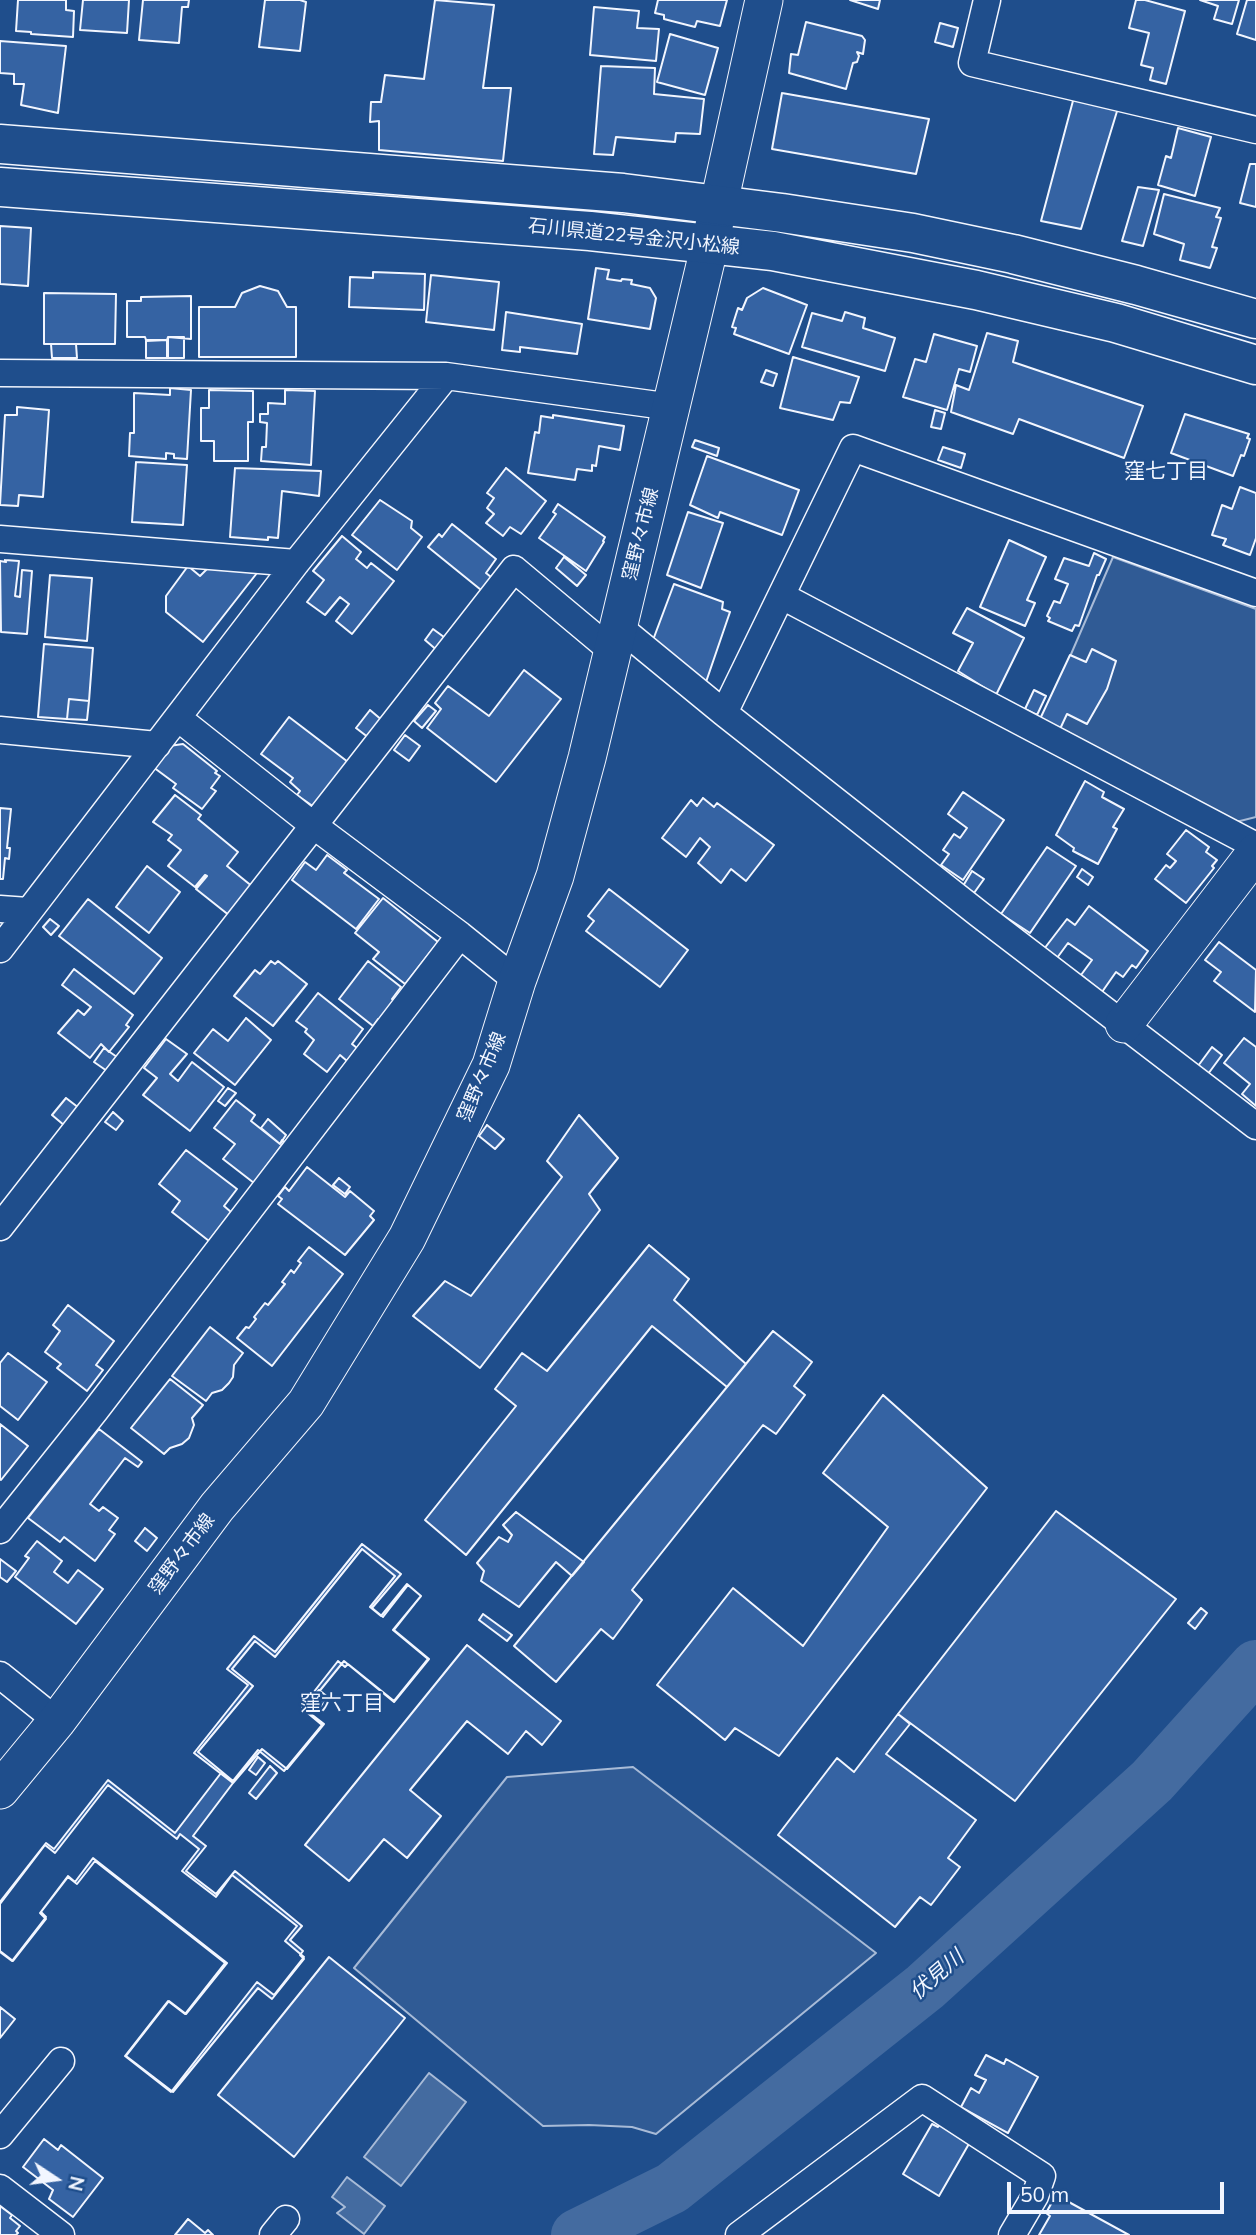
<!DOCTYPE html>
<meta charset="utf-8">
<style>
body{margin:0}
#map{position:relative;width:1256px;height:2235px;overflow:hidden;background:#1f4e8c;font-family:Mulish,sans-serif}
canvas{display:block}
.north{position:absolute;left:21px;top:2144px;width:70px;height:70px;-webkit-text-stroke:5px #1f4e8c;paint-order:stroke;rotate:103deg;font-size:19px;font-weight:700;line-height:28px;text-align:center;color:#f2f6ff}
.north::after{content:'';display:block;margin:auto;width:24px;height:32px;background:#f2f6ff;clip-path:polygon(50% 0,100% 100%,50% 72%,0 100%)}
.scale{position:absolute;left:1007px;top:2182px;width:217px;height:32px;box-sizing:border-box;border:4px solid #f2f6ff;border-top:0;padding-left:9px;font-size:21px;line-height:24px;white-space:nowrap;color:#f2f6ff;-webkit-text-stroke:5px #1f4e8c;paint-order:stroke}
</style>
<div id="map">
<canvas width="1256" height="2235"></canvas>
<div class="north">N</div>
<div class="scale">50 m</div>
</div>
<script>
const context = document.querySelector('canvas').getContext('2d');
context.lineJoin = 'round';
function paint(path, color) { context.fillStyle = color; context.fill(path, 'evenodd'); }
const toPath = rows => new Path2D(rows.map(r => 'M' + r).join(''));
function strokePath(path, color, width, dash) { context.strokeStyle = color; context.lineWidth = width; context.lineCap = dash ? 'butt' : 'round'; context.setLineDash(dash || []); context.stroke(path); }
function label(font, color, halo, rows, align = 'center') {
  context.font = font + ' Mulish,"Noto Sans JP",sans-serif'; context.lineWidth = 5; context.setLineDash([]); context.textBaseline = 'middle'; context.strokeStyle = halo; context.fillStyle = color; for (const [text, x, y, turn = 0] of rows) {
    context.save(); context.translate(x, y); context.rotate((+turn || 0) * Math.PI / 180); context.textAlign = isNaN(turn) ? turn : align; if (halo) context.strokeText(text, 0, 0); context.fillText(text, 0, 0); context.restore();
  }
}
const green = toPath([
 [1113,557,1256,609,1256,817,1236,822,1043,719,1113,557],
 [633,1767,876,1953,656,2134,632,2127,589,2125,543,2126,354,1968,507,1777,633,1767]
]);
const water = toPath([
 [429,2073,466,2102,401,2186,364,2157,429,2073],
 [347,2177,385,2206,364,2234,337,2213,345,2207,332,2197,347,2177]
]);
const river = toPath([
 [577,2235,672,2188,925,1987,1152,1781,1256,1666]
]);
const building = toPath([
 [18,0,66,0,66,10,74,11,73,37,31,34,31,32,16,31,18,0],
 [83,0,129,0,127,33,80,30,83,0],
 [143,0,189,0,188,7,182,7,179,43,139,40,143,0],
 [265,0,300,0,306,2,300,51,259,47,265,0],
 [435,0,494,5,483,88,511,88,503,161,379,150,379,121,370,122,371,102,381,102,385,75,424,79,435,0],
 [658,0,727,0,720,26,697,21,695,27,664,19,664,15,655,13,658,0],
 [850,0,880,0,878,9,850,0],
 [1136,0,1145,0,1185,11,1166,84,1150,80,1153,68,1141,65,1149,33,1129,28,1136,0],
 [1200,0,1239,0,1232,24,1214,19,1218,6,1200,0],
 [1247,0,1256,0,1256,40,1237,34,1247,0],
 [594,7,639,11,637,28,659,29,656,61,590,55,594,7],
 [806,22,862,36,865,40,863,54,857,52,859,56,857,62,853,63,846,89,789,73,791,54,798,55,806,22],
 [940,23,958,28,953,47,935,42,940,23],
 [670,34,718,48,705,95,657,82,670,34],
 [0,41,66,46,58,113,21,105,24,84,14,84,14,74,0,73,0,41],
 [601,66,655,68,654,94,704,99,700,134,676,133,675,142,616,137,613,155,594,154,601,66],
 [782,93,929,119,916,174,772,149,782,93],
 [1074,97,1118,108,1081,229,1041,221,1074,97],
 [1178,128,1211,137,1195,196,1158,185,1166,156,1171,158,1178,128],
 [1250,164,1256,164,1256,207,1240,203,1250,164],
 [1138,187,1159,190,1143,246,1122,241,1138,187],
 [1164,194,1220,208,1216,217,1221,218,1212,247,1217,248,1210,268,1180,260,1184,244,1154,234,1164,194],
 [0,226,31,228,28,286,0,284,0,226],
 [596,268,609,270,607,279,621,281,622,279,632,280,631,284,650,288,656,298,650,329,588,319,596,268],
 [373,272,425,274,424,310,349,307,350,277,373,278,373,272],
 [431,275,499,282,494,330,426,322,431,275],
 [260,286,278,291,287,307,296,307,296,357,199,357,199,307,235,307,242,293,260,286],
 [763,288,807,305,789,354,734,334,736,328,732,327,738,308,742,310,747,298,763,288],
 [44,293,116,294,115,344,44,344,44,293],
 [191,296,191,339,168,337,167,340,146,340,145,337,127,337,127,301,141,301,141,297,191,296],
 [506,312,582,324,577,354,520,347,520,352,502,350,506,312],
 [845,312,865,318,863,328,895,338,885,371,802,347,812,313,842,321,845,312],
 [987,333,1018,341,1013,362,1143,406,1124,458,1019,419,1013,434,951,412,956,385,969,390,987,333],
 [934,334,977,346,970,372,959,369,947,410,903,397,915,359,926,362,934,334],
 [168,337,184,337,184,358,168,358,168,337],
 [167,340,167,358,146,358,146,341,167,340],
 [51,344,76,344,77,358,52,358,51,344],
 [793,357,859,377,850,403,840,402,833,420,780,408,793,357],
 [766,370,777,374,773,386,761,382,766,370],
 [170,388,191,390,187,459,174,458,174,454,166,453,166,459,129,456,130,433,134,433,134,393,170,395,170,388],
 [209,390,253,391,253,422,248,422,248,461,214,461,214,441,201,441,201,408,209,408,209,390],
 [285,390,315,391,311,465,261,461,262,447,266,447,267,423,260,422,260,414,268,414,268,403,285,404,285,390],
 [17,407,49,410,43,497,19,495,18,506,0,505,5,415,17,415,17,407],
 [935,410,945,413,941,429,931,427,935,410],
 [1185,414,1249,434,1247,438,1250,439,1244,456,1241,455,1233,476,1171,453,1185,414],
 [553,415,624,426,620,450,599,446,596,466,592,465,592,471,577,469,575,480,528,473,535,432,539,433,541,416,553,418,553,415],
 [695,440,719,448,717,456,692,447,695,440],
 [943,447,965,454,961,468,938,460,943,447],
 [707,456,799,490,782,535,720,512,718,518,690,505,707,456],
 [136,462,187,465,183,525,132,522,136,462],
 [235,468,321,471,319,496,282,491,278,538,268,537,268,540,230,537,235,468],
 [506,468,546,501,521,534,510,527,503,536,486,523,494,514,487,508,494,498,487,493,506,468],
 [1240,487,1256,493,1256,538,1250,555,1223,545,1226,539,1212,535,1222,505,1232,509,1240,487],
 [380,500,412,521,411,528,422,537,397,570,352,535,380,500],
 [558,504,605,537,603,541,604,542,586,571,539,538,556,514,553,512,558,504],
 [688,512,723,523,701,588,667,575,688,512],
 [452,524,496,559,486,573,496,581,486,594,428,547,439,534,442,537,452,524],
 [342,536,361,552,356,559,367,568,371,563,394,581,352,634,336,621,349,604,340,597,325,615,307,602,324,580,313,571,342,536],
 [1009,540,1046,557,1027,600,1035,603,1025,626,980,607,1009,540],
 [1094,553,1106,559,1099,575,1097,575,1079,626,1075,625,1072,631,1048,621,1050,618,1047,616,1054,601,1060,603,1068,584,1055,579,1064,558,1089,566,1094,553],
 [564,557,586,575,577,586,556,568,564,557],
 [5,560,19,561,15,596,20,597,22,570,32,571,27,634,1,632,0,561,6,562,5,560],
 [188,566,200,576,208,568,257,573,203,642,166,612,166,596,188,566],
 [50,575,92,578,87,641,45,637,50,575],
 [674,584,723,602,722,609,730,612,706,682,653,640,674,584],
 [967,608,1024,638,996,695,958,671,973,643,953,633,967,608],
 [433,629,448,640,439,652,425,640,433,629],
 [44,644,93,648,89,701,69,699,67,719,38,717,44,644],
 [1092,649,1116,661,1107,689,1087,724,1067,714,1060,729,1040,719,1070,655,1086,662,1092,649],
 [524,670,561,699,496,782,427,728,441,709,435,703,448,686,489,716,524,670],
 [1034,690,1046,696,1037,715,1025,709,1034,690],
 [69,699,89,701,87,720,67,719,69,699],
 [428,705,436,711,422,728,414,721,428,705],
 [370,710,383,721,369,738,356,728,370,710],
 [289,717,348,762,314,807,297,795,300,791,290,782,293,778,261,754,289,717],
 [405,735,420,746,409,761,394,750,405,735],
 [183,744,217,771,215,773,220,776,211,788,216,791,202,809,173,788,176,784,153,767,169,746,183,744],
 [1085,781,1104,792,1102,797,1124,809,1113,827,1117,829,1098,864,1073,851,1074,848,1056,835,1085,781],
 [963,792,1004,820,963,880,941,865,949,854,943,850,954,834,960,838,967,828,948,814,963,792],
 [175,795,201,815,198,819,238,852,227,866,253,887,230,916,196,889,207,876,205,875,195,887,168,866,181,850,168,840,172,835,153,822,175,795],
 [703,798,714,807,717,803,774,845,746,881,731,869,721,883,698,863,710,847,700,838,686,857,662,838,691,800,697,806,703,798],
 [0,808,11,809,7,848,10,848,9,859,5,858,3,879,0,879,0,808],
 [1186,830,1209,847,1206,852,1217,860,1212,866,1214,868,1186,903,1155,879,1166,865,1170,868,1176,861,1167,854,1186,830],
 [1047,847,1076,866,1030,933,1001,914,1047,847],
 [327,855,347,870,344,873,379,899,356,929,292,880,305,862,316,870,327,855],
 [147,866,180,892,149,933,116,907,147,866],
 [1082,869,1093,877,1088,885,1077,877,1082,869],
 [972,871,984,879,974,893,963,886,972,871],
 [609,889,688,950,660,987,586,931,594,921,588,916,609,889],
 [383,898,438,942,405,984,373,959,379,952,355,933,383,898],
 [88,899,162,958,134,994,59,936,88,899],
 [1089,906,1148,951,1136,968,1132,965,1123,977,1116,972,1102,992,1081,975,1092,960,1068,943,1057,958,1044,949,1067,919,1075,925,1089,906],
 [50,919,59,926,51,935,43,927,50,919],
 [1219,942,1256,970,1255,1012,1214,981,1221,972,1205,960,1219,942],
 [271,961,275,964,278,961,307,984,273,1026,234,996,255,970,260,974,271,961],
 [368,961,401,987,392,999,394,1000,381,1022,378,1019,373,1026,339,999,368,961],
 [74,969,133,1015,126,1025,129,1027,109,1052,101,1044,90,1058,58,1033,78,1010,84,1015,91,1007,62,985,74,969],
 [318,993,363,1029,352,1044,357,1048,347,1061,340,1055,327,1072,304,1054,314,1040,305,1032,307,1029,296,1021,318,993],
 [246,1018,271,1040,235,1085,194,1053,213,1029,228,1041,246,1018],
 [1244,1038,1256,1047,1256,1106,1242,1094,1250,1084,1224,1063,1244,1038],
 [166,1039,187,1054,170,1074,178,1081,192,1062,224,1087,190,1131,143,1095,157,1078,144,1068,166,1039],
 [1212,1047,1222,1055,1208,1074,1198,1066,1212,1047],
 [104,1048,117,1057,107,1071,94,1062,104,1048],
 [228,1088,236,1093,225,1106,218,1101,228,1088],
 [66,1098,79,1108,65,1126,52,1115,66,1098],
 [236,1100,255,1115,251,1121,280,1144,282,1140,284,1142,254,1183,223,1159,235,1144,214,1128,236,1100],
 [113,1112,123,1121,116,1130,105,1122,113,1112],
 [579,1115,618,1158,589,1194,600,1210,480,1368,413,1316,445,1281,471,1296,562,1177,547,1161,579,1115],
 [268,1119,286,1135,280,1144,261,1128,268,1119],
 [487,1125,504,1139,495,1149,479,1136,487,1125],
 [186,1150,237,1189,224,1206,231,1212,209,1241,172,1212,180,1201,159,1184,186,1150],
 [307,1167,345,1197,350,1191,374,1211,370,1216,374,1220,345,1255,278,1204,282,1199,278,1196,285,1187,289,1191,307,1167],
 [339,1178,350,1187,345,1194,333,1185,339,1178],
 [649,1245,689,1279,674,1300,746,1364,727,1387,652,1326,466,1555,425,1520,516,1406,495,1389,522,1353,547,1371,649,1245],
 [309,1247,343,1274,272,1366,237,1338,246,1327,249,1328,256,1319,254,1317,265,1303,268,1305,285,1284,282,1282,291,1270,294,1273,301,1263,298,1261,309,1247],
 [68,1305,114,1341,96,1365,103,1370,87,1391,57,1368,61,1364,45,1352,60,1331,53,1325,68,1305],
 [210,1327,243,1353,234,1365,233,1377,229,1383,222,1390,212,1393,206,1401,172,1376,210,1327],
 [773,1331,812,1362,794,1386,805,1395,776,1434,763,1425,632,1590,642,1600,613,1639,601,1629,556,1682,514,1646,773,1331],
 [8,1353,47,1382,18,1420,0,1406,0,1363,8,1353],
 [170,1379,203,1405,192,1418,194,1425,189,1438,182,1444,170,1448,164,1454,131,1428,170,1379],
 [883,1395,987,1488,779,1756,735,1728,725,1740,657,1685,733,1588,803,1646,888,1527,823,1473,883,1395],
 [0,1424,28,1446,1,1480,0,1479,0,1424],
 [99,1429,142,1462,138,1467,125,1458,90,1504,99,1511,103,1507,118,1518,109,1530,115,1534,95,1561,64,1537,60,1542,28,1518,99,1429],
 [1056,1511,1176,1599,1015,1801,898,1714,1056,1511],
 [516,1512,584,1562,572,1576,556,1562,519,1607,481,1581,484,1571,477,1563,499,1537,508,1542,512,1535,503,1525,516,1512],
 [145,1528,157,1538,147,1551,135,1541,145,1528],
 [37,1541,62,1561,54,1572,68,1583,78,1570,103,1589,76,1624,15,1577,29,1558,25,1556,37,1541],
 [362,1544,401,1574,372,1608,383,1617,408,1585,421,1596,393,1630,428,1659,394,1701,348,1664,345,1667,338,1661,302,1707,324,1724,287,1769,262,1749,233,1783,194,1753,248,1685,227,1669,254,1636,275,1652,362,1544],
 [362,1549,395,1576,370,1607,381,1616,407,1584,421,1596,394,1630,429,1659,394,1702,344,1661,304,1710,322,1725,284,1771,258,1750,233,1781,198,1752,253,1686,232,1669,255,1641,275,1657,362,1549],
 [0,1559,16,1571,7,1582,0,1577,0,1559],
 [1201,1608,1207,1613,1195,1629,1188,1623,1201,1608],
 [483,1614,512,1635,507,1641,479,1620,483,1614],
 [467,1645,561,1721,542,1745,526,1731,508,1754,467,1721,410,1790,441,1816,407,1858,384,1839,349,1881,305,1845,467,1645],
 [319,1690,329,1698,315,1713,306,1705,319,1690],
 [898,1714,910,1724,886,1754,976,1820,948,1858,960,1867,931,1905,920,1897,895,1927,778,1835,837,1758,854,1772,898,1714],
 [258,1757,265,1763,256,1775,249,1770,258,1757],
 [270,1766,277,1773,256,1799,249,1793,270,1766],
 [221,1773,233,1783,193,1836,206,1846,186,1871,216,1894,235,1871,302,1926,290,1940,303,1951,300,1955,304,1959,272,1999,258,1988,173,2092,126,2056,169,2001,186,2014,227,1963,93,1858,75,1882,68,1876,40,1913,46,1919,13,1961,0,1951,0,1902,46,1843,54,1849,108,1780,175,1833,221,1773],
 [108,1785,177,1839,180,1834,199,1849,182,1871,216,1897,232,1875,297,1926,285,1941,304,1957,274,1995,257,1982,171,2092,125,2056,168,2001,185,2014,225,1963,95,1861,77,1884,68,1877,41,1912,46,1917,12,1961,0,1952,0,1904,45,1845,55,1853,108,1785],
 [329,1957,405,2018,294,2157,218,2095,329,1957],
 [0,2007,15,2019,0,2038,0,2007],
 [986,2055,1004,2064,1006,2059,1038,2077,1008,2133,961,2107,971,2088,979,2093,986,2080,975,2075,986,2055],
 [932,2124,938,2127,940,2124,970,2142,939,2196,903,2174,932,2124],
 [44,2139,58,2150,61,2145,103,2178,73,2217,49,2199,53,2190,23,2167,44,2139],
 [1056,2195,1129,2235,1039,2235,1050,2216,1046,2213,1056,2195],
 [0,2206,12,2215,10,2218,20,2226,16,2231,18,2233,16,2235,0,2235,0,2206],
 [188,2219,205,2233,208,2230,213,2235,175,2235,188,2219]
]);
const street = toPath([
 [987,0,972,63,1256,130],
 [0,373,446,376,672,407],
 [0,539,296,563],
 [782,596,1256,846],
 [618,626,724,713,979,914,1256,1126],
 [724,713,853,448,1256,593],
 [178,718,313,825,460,935,517,981],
 [0,730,157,745],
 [0,909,28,911],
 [0,949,296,563,446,376],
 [0,1227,514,569,612,651],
 [0,1530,95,1411,460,935],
 [0,1675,57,1721],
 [0,2135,61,2061],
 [0,2188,61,2235],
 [273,2235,286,2219],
 [739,2235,922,2098,1042,2176,1035,2196,1012,2235]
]);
const secondary = toPath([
 [1124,1024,1256,852],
 [0,1790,57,1721,217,1507,306,1403,407,1238,491,1065,517,981,555,876,587,758,710,244,764,0]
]);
const primary = toPath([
 [0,144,623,193,782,213,913,233,1013,254,1136,285,1256,319],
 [0,187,590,231,773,251,976,290,1116,323,1256,365]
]);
const streetNames = [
 ["石川県道22号金沢小松線",634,237,6],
 ["窪野々市線",641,534,-76],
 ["窪野々市線",482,1077,-67],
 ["窪野々市線",182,1554,-53]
];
const neighbourhoodNames = [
 ["窪七丁目",1166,472],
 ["窪六丁目",342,1704]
];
const waterNames = [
 ["伏見川",937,1975,-41]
];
paint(green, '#305b95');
strokePath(green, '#a8bbd7', 2);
paint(water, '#446ba0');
strokePath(water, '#a8bbd7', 2);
strokePath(river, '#446ba0', 52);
paint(building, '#3563a3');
strokePath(building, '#f2f6ff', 2);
strokePath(street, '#f2f6ff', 29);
strokePath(secondary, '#f2f6ff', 39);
strokePath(primary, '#f2f6ff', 41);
strokePath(street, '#1f4e8c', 26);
strokePath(secondary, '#1f4e8c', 37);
strokePath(primary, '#1f4e8c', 38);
label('19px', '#f2f6ff', '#1f4e8c', streetNames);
label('21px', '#f2f6ff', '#1f4e8c', neighbourhoodNames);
label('italic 21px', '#f2f6ff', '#1f4e8c', waterNames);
</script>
